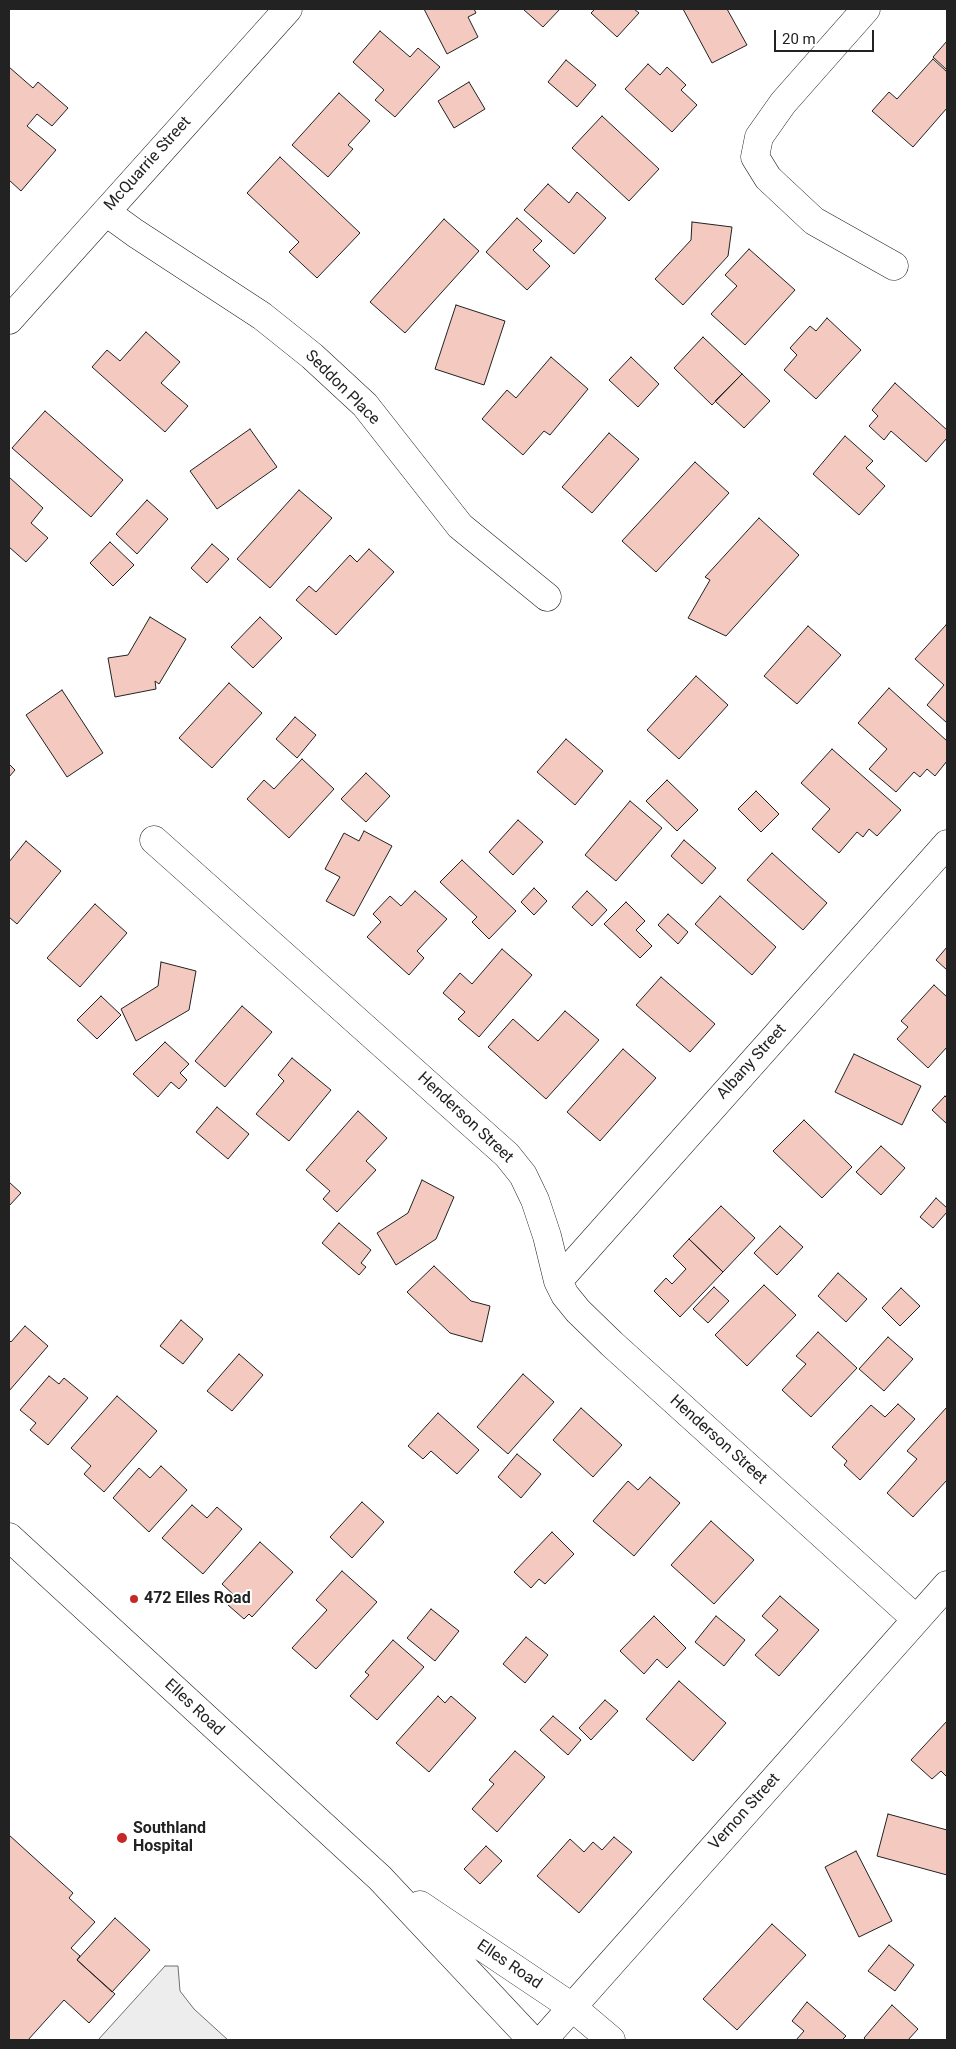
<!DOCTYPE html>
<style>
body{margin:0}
#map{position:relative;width:956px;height:2049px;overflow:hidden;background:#fff;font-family:Roboto,sans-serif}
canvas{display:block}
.frame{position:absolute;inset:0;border:10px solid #222;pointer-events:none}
.scale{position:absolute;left:774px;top:30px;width:100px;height:22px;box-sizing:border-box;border:2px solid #222;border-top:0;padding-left:6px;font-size:15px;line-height:18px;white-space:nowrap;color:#222;-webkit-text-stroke:4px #fff;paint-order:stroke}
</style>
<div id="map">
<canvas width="956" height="2049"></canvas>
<div class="frame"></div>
<div class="scale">20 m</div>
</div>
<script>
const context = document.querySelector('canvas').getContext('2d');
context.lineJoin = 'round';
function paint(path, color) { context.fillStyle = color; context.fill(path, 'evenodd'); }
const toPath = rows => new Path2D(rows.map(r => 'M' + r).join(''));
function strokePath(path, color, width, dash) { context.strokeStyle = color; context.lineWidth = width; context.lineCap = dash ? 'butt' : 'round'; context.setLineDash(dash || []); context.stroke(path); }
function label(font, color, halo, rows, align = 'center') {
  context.font = font + ' Roboto,sans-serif'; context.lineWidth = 4; context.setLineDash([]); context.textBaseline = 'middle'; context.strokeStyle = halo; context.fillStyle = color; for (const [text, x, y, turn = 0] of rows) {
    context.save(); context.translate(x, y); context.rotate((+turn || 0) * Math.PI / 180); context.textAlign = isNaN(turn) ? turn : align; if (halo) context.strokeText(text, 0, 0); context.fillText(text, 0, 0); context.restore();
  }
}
const parking = toPath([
 [165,1966,178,1966,180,1991,194,2009,228,2040,98,2040,165,1966]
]);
const building = toPath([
 [424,9,474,9,476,13,468,17,478,37,447,54,424,9],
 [523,9,560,9,543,27,523,9],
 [595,9,634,9,639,13,617,37,591,13,595,9],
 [683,9,727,9,747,45,712,63,683,9],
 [380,31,410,57,418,48,440,67,395,117,375,100,384,90,353,62,380,31],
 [947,41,947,70,933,57,947,41],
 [933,59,947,72,947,108,913,147,872,111,889,92,897,99,933,59],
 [566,60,596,85,577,107,548,82,566,60],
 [648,64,660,75,667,67,686,85,681,90,697,105,672,132,625,89,648,64],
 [9,67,33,88,38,82,68,108,52,126,37,114,27,126,56,150,21,191,9,180,9,67],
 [469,82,485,109,454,128,438,101,469,82],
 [339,93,370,121,348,145,353,149,328,177,292,145,339,93],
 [602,116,659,169,629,201,572,148,602,116],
 [280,157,360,233,317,278,289,252,299,242,247,193,280,157],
 [548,184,569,203,577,192,606,218,574,254,524,210,548,184],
 [517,218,542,241,533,250,550,266,527,290,486,252,517,218],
 [444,219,479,251,405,333,370,302,444,219],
 [692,222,732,227,728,256,683,305,655,279,691,240,692,222],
 [749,249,795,290,745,345,711,314,737,286,725,275,749,249],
 [456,305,505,321,484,385,435,369,456,305],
 [827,318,861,350,816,399,784,370,797,355,790,348,810,326,816,331,827,318],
 [146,332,180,362,161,383,188,406,165,432,92,367,107,350,120,361,146,332],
 [703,337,742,374,712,405,674,368,703,337],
 [551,357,588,389,550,435,544,431,523,455,482,419,507,390,516,398,551,357],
 [631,357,659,384,638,407,609,380,631,357],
 [742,374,770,401,744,428,715,401,742,374],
 [895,383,947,430,947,438,926,462,891,431,884,440,869,426,878,416,872,410,895,383],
 [45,411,123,480,91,517,12,448,45,411],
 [250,429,277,467,217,509,190,471,250,429],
 [609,433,639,459,592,513,562,487,609,433],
 [845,436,873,461,866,468,885,486,859,515,813,474,845,436],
 [695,462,729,493,656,572,622,541,695,462],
 [9,477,43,508,31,523,48,538,26,562,9,547,9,477],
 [299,490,332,518,270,588,237,559,299,490],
 [147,500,168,519,137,554,116,534,147,500],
 [759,518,799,555,726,636,688,618,710,580,705,577,759,518],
 [110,542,134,565,113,586,90,563,110,542],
 [212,544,229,559,207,583,191,568,212,544],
 [369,549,394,572,336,635,296,600,309,586,316,592,350,555,357,562,369,549],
 [150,617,186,639,159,684,155,681,156,689,115,697,108,658,128,655,150,617],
 [260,617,282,638,253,668,231,647,260,617],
 [946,625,947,626,947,723,927,705,944,685,915,659,946,625],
 [808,626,841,655,797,704,764,676,808,626],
 [696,676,728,705,679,759,647,730,696,676],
 [229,683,262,713,212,768,179,738,229,683],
 [889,688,947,741,947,761,935,776,927,769,920,777,914,772,896,792,869,769,887,749,858,723,889,688],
 [62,690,103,753,67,777,26,715,62,690],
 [295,717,316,735,297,758,276,739,295,717],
 [566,739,603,771,575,805,537,772,566,739],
 [832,749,901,810,877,836,869,829,863,837,857,832,839,853,812,829,830,809,801,783,832,749],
 [302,759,334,789,289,838,247,799,264,780,274,789,302,759],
 [9,764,15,770,9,777,9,764],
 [366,773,390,796,366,822,341,799,366,773],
 [667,780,698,810,677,831,646,801,667,780],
 [756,791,779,814,761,832,738,809,756,791],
 [630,801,662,828,616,881,585,855,630,801],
 [518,820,543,842,513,875,489,852,518,820],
 [364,831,392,846,354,916,326,901,340,877,325,869,344,833,359,841,364,831],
 [684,840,716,868,702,884,671,856,684,840],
 [26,841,61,871,17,924,9,917,9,862,26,841],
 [772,853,827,903,803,930,747,880,772,853],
 [462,860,516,911,489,939,472,922,477,917,440,882,462,860],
 [534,888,547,901,534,915,521,902,534,888],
 [415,891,447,919,417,951,424,958,409,975,367,937,381,922,373,914,390,896,401,906,415,891],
 [587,891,607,910,592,926,572,907,587,891],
 [720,896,776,947,752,975,695,924,720,896],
 [626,902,645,921,636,930,652,946,640,958,604,924,626,902],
 [95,904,127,933,80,987,47,958,95,904],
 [668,914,688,932,678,944,658,925,668,914],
 [947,947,947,970,936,960,947,947],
 [502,949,532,975,479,1037,458,1019,465,1012,443,993,460,973,472,984,502,949],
 [161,962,196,971,189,1010,136,1041,121,1009,158,986,161,962],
 [661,977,715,1024,690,1052,636,1005,661,977],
 [934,985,947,997,947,1047,928,1068,897,1039,908,1027,901,1021,934,985],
 [101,996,121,1015,97,1039,77,1020,101,996],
 [242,1006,272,1032,225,1087,195,1061,242,1006],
 [565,1011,599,1040,546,1099,488,1047,513,1019,538,1041,565,1011],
 [165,1042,189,1064,180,1073,187,1080,179,1089,171,1082,158,1097,133,1074,165,1042],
 [623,1049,656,1078,600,1141,567,1112,623,1049],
 [854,1054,921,1086,902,1125,835,1092,854,1054],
 [292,1058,331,1090,289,1141,256,1114,284,1081,278,1075,292,1058],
 [945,1096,947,1098,947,1124,932,1110,945,1096],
 [217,1107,249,1134,228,1159,196,1132,217,1107],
 [358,1111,387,1138,366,1161,376,1170,337,1212,323,1199,330,1191,306,1170,358,1111],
 [804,1120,852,1167,822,1198,773,1151,804,1120],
 [881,1146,905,1168,881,1195,856,1172,881,1146],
 [422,1180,454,1197,436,1239,396,1265,377,1233,408,1213,422,1180],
 [9,1182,21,1193,9,1206,9,1182],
 [936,1198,947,1208,947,1212,933,1228,920,1217,936,1198],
 [721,1206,755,1238,723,1272,689,1239,721,1206],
 [339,1223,371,1250,361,1263,366,1267,359,1275,322,1243,339,1223],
 [780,1226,803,1247,777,1275,754,1253,780,1226],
 [689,1239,723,1272,680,1317,654,1291,666,1278,672,1284,686,1269,673,1256,689,1239],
 [434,1266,471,1301,490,1306,482,1342,450,1333,407,1292,434,1266],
 [838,1273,867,1299,846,1322,818,1296,838,1273],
 [764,1285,796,1315,747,1366,715,1335,764,1285],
 [714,1287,729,1301,708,1323,693,1309,714,1287],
 [901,1288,920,1306,900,1326,882,1308,901,1288],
 [181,1320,203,1339,183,1364,160,1346,181,1320],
 [25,1326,48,1346,9,1391,9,1340,11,1342,25,1326],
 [818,1332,857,1368,811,1417,782,1390,806,1364,796,1356,818,1332],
 [888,1337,913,1359,884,1391,859,1369,888,1337],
 [239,1354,263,1375,232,1411,207,1391,239,1354],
 [523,1374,554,1402,508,1454,477,1427,523,1374],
 [49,1376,59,1384,64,1378,88,1398,48,1445,30,1430,36,1423,20,1410,49,1376],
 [117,1396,157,1431,104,1492,84,1474,91,1466,71,1448,117,1396],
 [898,1404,915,1419,860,1480,844,1465,847,1461,832,1447,871,1405,885,1417,898,1404],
 [947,1407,947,1480,913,1517,887,1493,917,1459,907,1451,947,1407],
 [581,1408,622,1445,593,1477,553,1440,581,1408],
 [438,1413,479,1450,457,1474,431,1451,423,1459,408,1446,438,1413],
 [517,1454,541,1474,521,1498,498,1477,517,1454],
 [161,1466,187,1490,149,1532,113,1498,139,1468,150,1478,161,1466],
 [650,1477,680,1503,634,1556,593,1521,628,1481,638,1490,650,1477],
 [362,1502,384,1522,352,1558,330,1537,362,1502],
 [192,1505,207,1518,217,1507,242,1529,203,1574,162,1538,192,1505],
 [711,1521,754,1560,714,1604,671,1565,711,1521],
 [552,1532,574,1554,545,1584,539,1579,531,1588,514,1572,552,1532],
 [260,1542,293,1572,252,1617,249,1614,244,1619,228,1605,235,1596,222,1584,260,1542],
 [342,1571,377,1602,316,1669,292,1648,327,1610,316,1600,342,1571],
 [780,1596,819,1630,779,1676,755,1655,778,1630,762,1616,780,1596],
 [431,1609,459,1631,435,1661,407,1638,431,1609],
 [654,1616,686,1648,667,1668,657,1659,644,1674,620,1651,654,1616],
 [716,1616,745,1640,724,1666,695,1642,716,1616],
 [526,1637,548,1655,525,1683,503,1664,526,1637],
 [393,1640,424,1667,377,1720,350,1696,369,1675,365,1672,393,1640],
 [679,1681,726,1723,693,1761,646,1719,679,1681],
 [438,1696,445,1703,451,1696,476,1718,429,1772,396,1743,438,1696],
 [605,1700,618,1711,591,1740,579,1728,605,1700],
 [553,1716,581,1740,568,1755,540,1730,553,1716],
 [947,1721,947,1777,941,1771,932,1779,911,1760,947,1721],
 [515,1751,545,1777,497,1832,472,1809,494,1784,489,1780,515,1751],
 [888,1814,947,1830,947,1875,877,1856,888,1814],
 [9,1835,73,1893,69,1898,95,1922,71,1948,80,1956,77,1960,115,1994,89,2023,64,2000,28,2040,9,2040,9,1835],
 [614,1837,632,1852,579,1913,537,1876,570,1839,584,1852,593,1842,602,1850,614,1837],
 [486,1846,502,1861,480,1884,464,1869,486,1846],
 [856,1851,892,1921,859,1937,825,1867,856,1851],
 [115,1918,150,1950,112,1992,77,1960,115,1918],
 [772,1924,806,1955,737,2030,703,1999,772,1924],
 [889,1945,914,1965,895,1991,868,1971,889,1945],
 [807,2002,846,2036,842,2040,796,2040,804,2031,792,2021,807,2002],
 [892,2005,918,2029,908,2040,866,2040,864,2038,892,2005]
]);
const minor = toPath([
 [866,9,783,103,759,137,755,157,768,178,814,221,894,266],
 [106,212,135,233,262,316,312,356,365,405,460,526,547,597],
 [154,840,507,1155,523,1175,535,1200,547,1236,558,1281,565,1295,578,1311,612,1344,916,1619],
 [558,1281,947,844],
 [543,2040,947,1585]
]);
const secondary = toPath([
 [9,320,288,9],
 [9,1537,380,1878,532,2040],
 [420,1905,572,2007,611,2040]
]);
const markers = [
 [134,1599,5,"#c62828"],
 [122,1838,6,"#c62828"]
];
const streetNames = [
 ["McQuarrie Street",148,164,-48],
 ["Seddon Place",342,388,45],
 ["Albany Street",752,1062,-48],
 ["Henderson Street",465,1118,43],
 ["Henderson Street",718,1440,42],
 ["Elles Road",194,1708,43],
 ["Vernon Street",745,1812,-48],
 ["Elles Road",509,1965,34]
];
const poiNames = [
 ["472 Elles Road",144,1599],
 ["Southland",133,1829],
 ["Hospital",133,1847]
];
paint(parking, '#ededed');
strokePath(parking, '#6f6f6f', 1);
paint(building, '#f3c9c0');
strokePath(building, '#222', 1);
strokePath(minor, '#222', 29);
strokePath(secondary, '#222', 29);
strokePath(minor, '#fff', 28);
strokePath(secondary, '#fff', 28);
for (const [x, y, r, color] of markers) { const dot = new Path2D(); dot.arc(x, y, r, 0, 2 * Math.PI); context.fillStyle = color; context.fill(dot); strokePath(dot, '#fff', 2); }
label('16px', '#222', '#fff', streetNames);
label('bold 16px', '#222', '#fff', poiNames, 'left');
</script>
